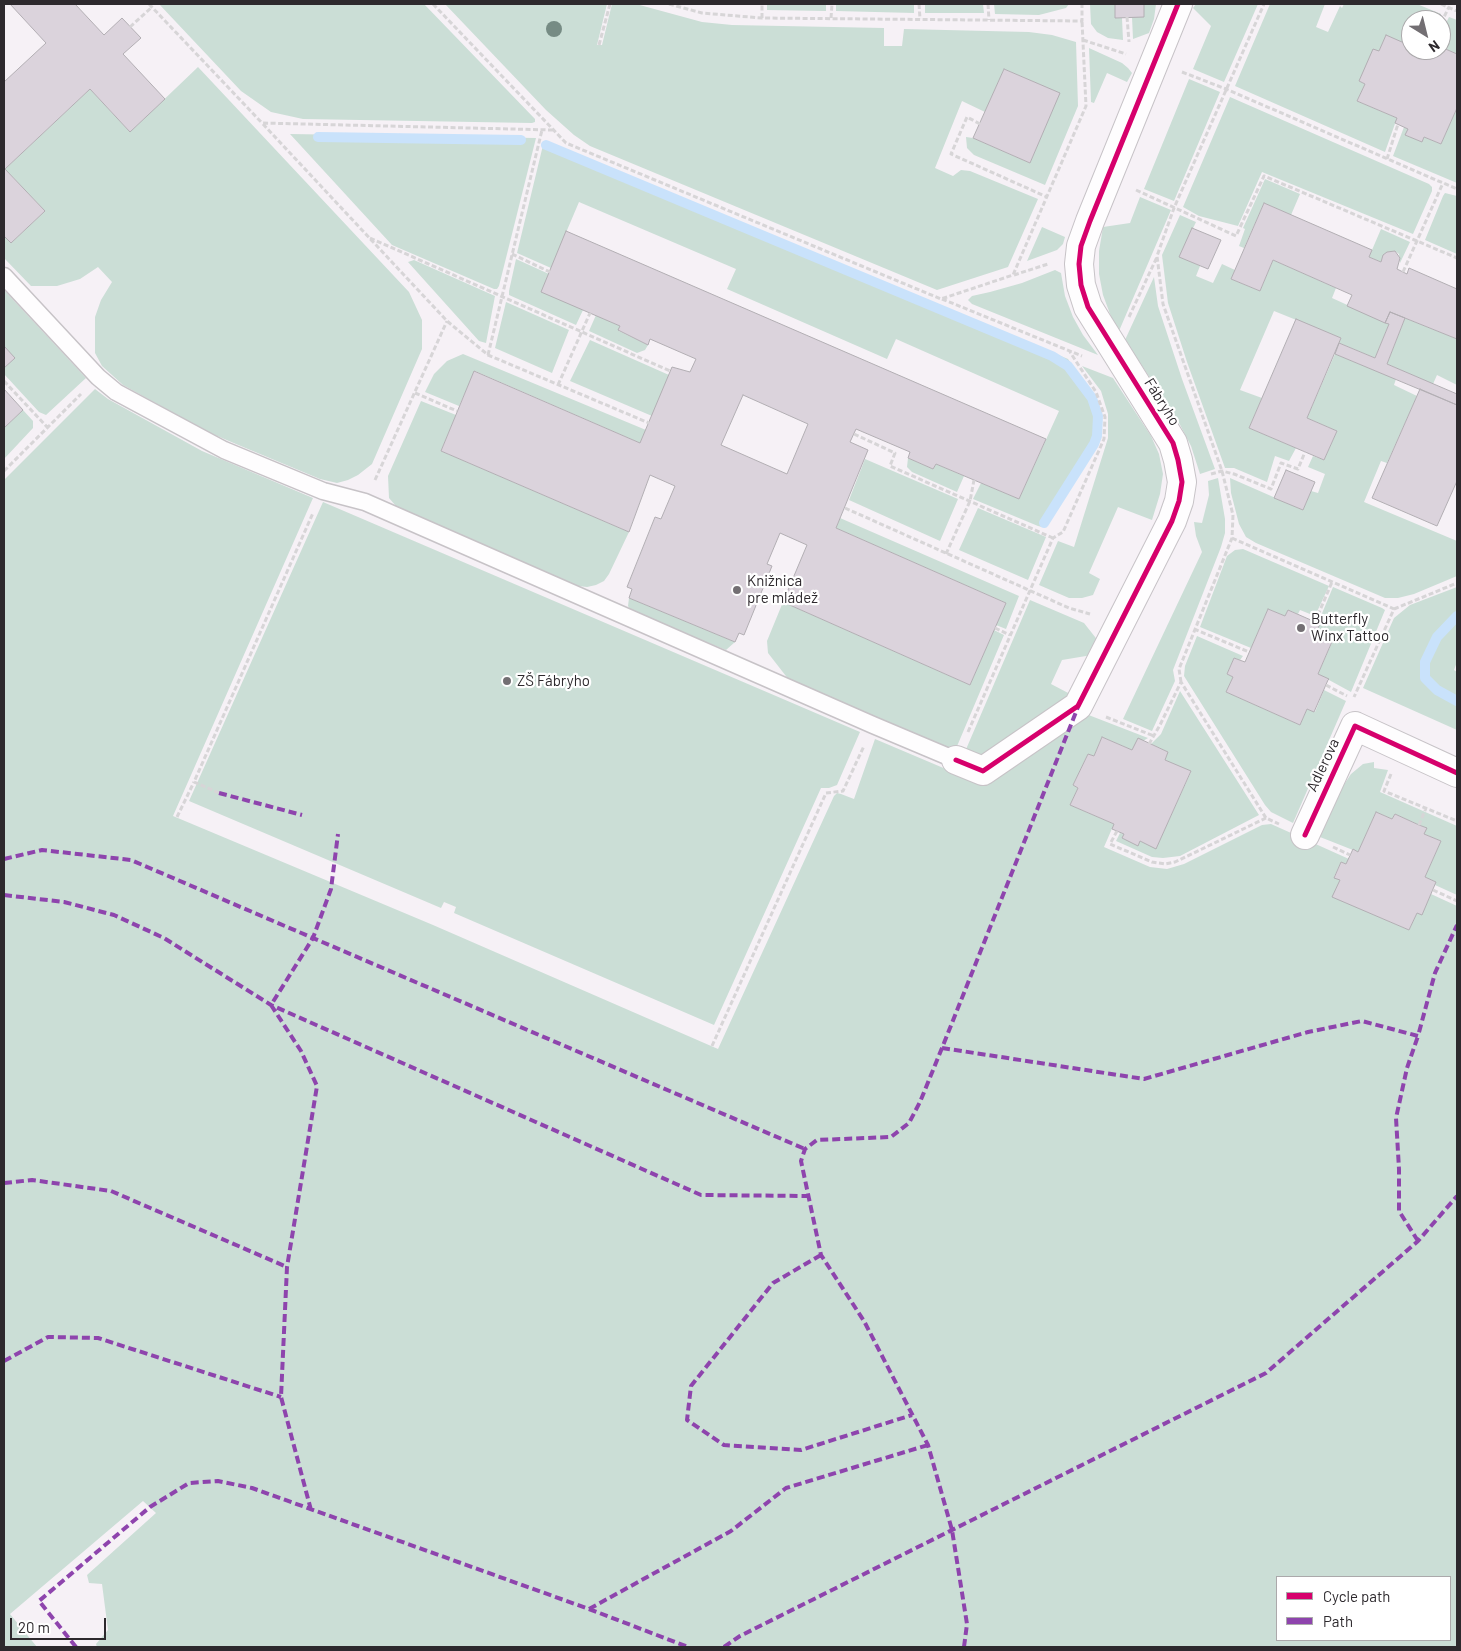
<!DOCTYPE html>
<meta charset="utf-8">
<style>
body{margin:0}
#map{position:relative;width:1461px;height:1651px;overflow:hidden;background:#f6f1f6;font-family:Barlow,sans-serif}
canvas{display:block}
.frame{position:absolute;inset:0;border:5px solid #2d292d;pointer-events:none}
.legend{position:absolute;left:1276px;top:1576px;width:175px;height:65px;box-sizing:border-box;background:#fff;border:1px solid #aba9ab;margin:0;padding:6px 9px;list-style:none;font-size:15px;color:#2d292d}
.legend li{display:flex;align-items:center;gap:10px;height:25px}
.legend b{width:25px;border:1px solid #aba9ab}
.north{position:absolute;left:1401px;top:10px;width:50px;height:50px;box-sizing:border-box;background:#fff;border:1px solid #aba9ab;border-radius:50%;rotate:144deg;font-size:14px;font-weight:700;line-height:20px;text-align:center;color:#2d292d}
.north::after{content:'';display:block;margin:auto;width:18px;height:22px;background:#736f73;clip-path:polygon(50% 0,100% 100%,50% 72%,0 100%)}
.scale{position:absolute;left:10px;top:1618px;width:96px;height:22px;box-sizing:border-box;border:2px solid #2d292d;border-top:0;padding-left:6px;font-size:15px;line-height:18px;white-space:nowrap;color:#2d292d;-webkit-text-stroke:4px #fff;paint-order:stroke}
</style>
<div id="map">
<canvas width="1461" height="1651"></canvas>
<div class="frame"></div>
<ul class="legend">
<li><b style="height:6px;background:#d6006c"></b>Cycle path</li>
<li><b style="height:6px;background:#8e44ad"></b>Path</li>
</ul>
<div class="north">N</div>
<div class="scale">20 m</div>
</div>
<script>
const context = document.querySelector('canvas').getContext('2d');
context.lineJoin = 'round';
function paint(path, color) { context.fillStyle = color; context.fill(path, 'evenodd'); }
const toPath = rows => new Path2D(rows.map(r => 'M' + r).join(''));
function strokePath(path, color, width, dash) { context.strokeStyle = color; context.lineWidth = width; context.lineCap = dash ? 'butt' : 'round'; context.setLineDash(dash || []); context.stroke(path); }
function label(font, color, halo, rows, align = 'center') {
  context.font = font + ' Barlow,sans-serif'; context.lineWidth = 4.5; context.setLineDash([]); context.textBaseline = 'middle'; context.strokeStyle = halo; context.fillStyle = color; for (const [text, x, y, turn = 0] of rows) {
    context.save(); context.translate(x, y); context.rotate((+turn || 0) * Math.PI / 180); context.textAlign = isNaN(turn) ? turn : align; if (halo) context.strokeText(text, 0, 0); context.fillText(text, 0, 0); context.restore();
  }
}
const green = toPath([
 [159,4,424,4,535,119,535,122,532,123,303,119,271,112,241,91],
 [445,4,607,4,597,45,602,45,612,4,636,4,702,22,732,25,884,28,884,46,902,46,904,29,1029,32,1052,35,1076,42,1078,106,1045,185,974,155,967,148,966,137,973,138,1030,163,1059,93,1004,69,985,112,962,101,935,168,953,176,961,170,970,171,1038,199,1008,267,937,290,590,146,574,135,546,110],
 [767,4,826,4,826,11,767,10],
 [836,4,914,4,914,13,836,11],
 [925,4,983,4,984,13,925,13],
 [994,4,1069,4,1066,8,1039,15,995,14],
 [1090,4,1115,4,1115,18,1122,18,1123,40,1108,38,1097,32,1091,24],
 [1144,4,1156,4,1154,19,1149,33,1133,39,1132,17,1144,17],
 [1196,4,1258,4,1224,82,1193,69,1211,26,1193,8],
 [1270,4,1325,4,1316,27,1328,32,1340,6,1342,8,1344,4,1417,4,1441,14,1438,20,1411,20,1411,46,1386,36,1379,51,1359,81,1365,84,1357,101,1397,118,1385,152,1235,86],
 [1449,17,1457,20,1457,54,1441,47,1441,33],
 [1089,48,1122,63,1128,68,1132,73,1127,82,1107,73,1094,103,1091,102],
 [198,67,409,292,422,320,422,349,372,464,358,475,348,480,337,483,320,479,236,444,208,432,123,385,102,366,95,353,95,317,101,300,112,282,98,267,80,279,57,286,31,286,4,258,4,236,11,243,45,211,5,169,90,89,130,132],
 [1189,79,1220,92,1174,201,1144,189],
 [1230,97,1429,184,1432,187,1432,191,1413,234,1262,172,1238,226,1199,216,1183,207],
 [1457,108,1457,183,1393,156,1404,127,1408,129,1406,135,1422,142,1424,137,1441,144],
 [290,134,536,138,499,286,497,289,494,289,392,245],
 [544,141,1068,359,1093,396,1099,415,1099,436,1051,518,1046,525,1042,527,1038,526,973,499,981,483,1019,499,1059,411,896,339,887,359,727,289,736,269,579,202,551,268,517,253],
 [1265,179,1300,194,1291,215,1264,203,1244,248,1239,246,1245,229,1243,228],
 [1445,193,1457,196,1457,254,1425,240,1443,196],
 [1140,197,1171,210,1119,331,1113,322,1103,295,1099,274,1099,251,1103,227,1130,223],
 [1180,215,1196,222,1180,256,1200,266,1196,276,1213,283,1222,264,1235,270,1231,279,1260,291,1273,260,1336,288,1332,298,1389,324,1375,358,1339,343,1341,338,1274,311,1240,390,1262,398,1249,428,1296,448,1289,461,1275,456,1267,482,1234,468,1225,468,1187,362,1168,303,1162,255],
 [1042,227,1065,237,1063,244,1057,250,1027,261],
 [1381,229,1410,242,1400,263,1399,254,1395,251,1387,252,1381,262,1369,257],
 [516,259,549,274,583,310,576,325,509,295,509,291],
 [414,260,495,296,486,343,479,341,408,262],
 [1055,270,1061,273,1065,296,1073,317,1083,335,1098,355,972,304,968,300,972,296,990,292,1022,283],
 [1154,277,1158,306,1182,379,1215,469,1200,474,1191,446,1177,419,1125,340],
 [4,290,86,378,46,415,39,412,4,374,4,368,14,358,4,346],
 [506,302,569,330,552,373,495,348],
 [596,315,620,326,619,331,648,345,645,350,637,353,589,331],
 [1405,318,1457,339,1457,385,1437,375,1433,384,1387,364],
 [590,340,669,375,652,416,570,381],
 [463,354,646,430,640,443,475,371,459,406,425,392,434,374,447,361],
 [1335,354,1396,379,1394,385,1417,396,1387,463,1381,461,1364,502,1457,541,1457,576,1414,594,1398,598,1385,598,1256,543,1246,537,1239,524,1231,493,1230,478,1303,510,1311,491,1318,493,1325,474,1308,467,1313,456,1324,460,1337,431,1307,418],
 [1082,366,1113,378,1151,436,1159,454,1163,474,1160,494,1152,520,1118,507,1089,573,1100,579,1093,595,1082,598,1069,598,1039,585,1058,541,1074,547,1108,438,1108,414,1101,391],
 [95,389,108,399,202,451,313,498,173,816,433,925,718,1049,834,796,837,793,841,794,854,799,875,739,967,778,1086,714,1148,738,1143,741,1132,750,1102,737,1094,756,1088,754,1073,785,1078,788,1070,805,1114,824,1104,847,1150,867,1167,869,1184,864,1262,825,1271,824,1349,859,1346,864,1341,862,1334,877,1340,880,1333,897,1409,930,1417,913,1422,914,1431,894,1457,906,1457,1647,97,1647,96,1644,108,1630,102,1584,89,1583,87,1575,156,1513,143,1501,10,1614,37,1647,4,1647,4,480],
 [1277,1577,1450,1577,1450,1640,1277,1640],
 [421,401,456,415,441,451,629,532,609,574,604,581,596,585,587,587,570,585,402,513,389,498,388,476],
 [23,410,33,421,33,428,4,459,4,428],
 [908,458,933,469,936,464,964,476,957,492,912,472,907,467],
 [865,459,958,499,940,541,849,500],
 [1218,478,1225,519,1225,533,1221,547,1173,670,1175,681,1152,731,1123,719,1202,552,1196,536,1194,522,1202,523,1209,495,1208,481],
 [323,502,860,732,837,785,829,788,821,788,714,1025,454,913,456,907,444,902,441,908,189,801],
 [978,508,1046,537,1028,580,959,550],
 [840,518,1019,596,1006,629,996,625,1006,603,836,528],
 [1243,549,1329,586,1315,616,1300,610,1298,614,1288,610,1285,616,1268,609,1251,648,1200,627,1227,556,1235,550],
 [1333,587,1382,608,1385,610,1351,692,1318,674,1334,638,1317,630,1320,624,1318,623],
 [1457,587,1457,648,1456,651,1457,651,1457,662,1454,670,1457,672,1457,730,1363,688,1394,618,1410,605],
 [629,598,735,642,726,650,632,612,628,606],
 [1030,600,1084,623,1099,642,1092,655,1062,660,1051,684,1072,695,984,758,964,754],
 [783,602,970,685,994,630,1004,635,955,751,789,680,768,653,767,641],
 [1197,636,1243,656,1240,660,1234,658,1227,674,1233,677,1226,692,1300,725,1307,709,1315,712,1324,690,1346,701,1293,823,1271,812,1265,805,1184,676,1185,666],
 [1180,691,1259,815,1180,856,1163,858,1152,857,1116,841,1120,833,1124,834,1122,838,1138,845,1140,841,1156,848,1191,772,1165,760,1168,752,1151,744,1161,734],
 [1374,762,1374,768,1388,770,1380,792,1457,826,1457,895,1435,885,1436,882,1425,877,1441,841,1424,834,1426,828,1395,814,1392,819,1376,812,1358,852,1320,837,1341,789,1351,774,1363,764]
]);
const stream = toPath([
 [318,137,521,140],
 [546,145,1052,356,1068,366,1092,398,1098,416,1097,436,1094,444,1044,523],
 [1457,616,1437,637,1425,662,1425,678,1437,690,1457,701]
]);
const building = toPath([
 [10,4,75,4,104,35,122,18,141,38,123,54,165,99,130,132,90,89,5,169,45,211,11,243,4,236,4,82,46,43,10,4],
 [1115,4,1144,4,1144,17,1115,18,1115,4],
 [1386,35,1411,46,1411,50,1419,50,1423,52,1424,50,1441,50,1441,47,1457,54,1457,108,1441,144,1424,137,1422,142,1405,135,1408,129,1395,123,1397,118,1357,101,1365,84,1359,81,1373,49,1379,51,1386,35],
 [1004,69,1060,93,1030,163,973,138,1004,69],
 [1264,203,1372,250,1369,257,1381,262,1383,255,1387,252,1395,251,1400,258,1397,269,1407,274,1409,268,1457,289,1457,339,1390,312,1385,323,1347,306,1352,295,1273,260,1260,291,1231,279,1264,203],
 [1192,228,1221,240,1208,269,1179,257,1192,228],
 [566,231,1046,439,1019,499,936,464,933,469,908,458,910,452,856,429,850,442,868,450,836,528,1006,603,970,685,783,602,807,545,780,533,767,564,772,566,744,635,739,633,735,642,629,598,632,589,627,587,655,517,661,519,675,486,650,475,629,532,441,451,474,371,640,443,672,367,690,372,696,359,650,339,648,345,618,330,620,326,541,292,566,231],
 [743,395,808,424,787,474,721,445,743,395],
 [1390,312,1405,318,1387,364,1457,394,1457,405,1335,354,1339,343,1375,358,1389,324,1385,323,1390,312],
 [1296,319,1341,338,1307,418,1337,431,1324,460,1249,428,1296,319],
 [4,346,15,358,4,368,4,346],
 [4,389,23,410,4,428,4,389],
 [1420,389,1457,405,1457,481,1437,526,1372,498,1420,389],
 [1286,470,1315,482,1303,510,1274,498,1286,470],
 [1268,609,1285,616,1288,610,1320,624,1317,630,1334,637,1318,674,1329,679,1328,680,1314,712,1307,709,1300,725,1226,692,1233,677,1227,674,1234,658,1245,662,1268,609],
 [1102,737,1132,750,1138,738,1168,752,1165,760,1191,771,1156,849,1140,841,1138,846,1122,838,1124,834,1112,829,1114,824,1070,805,1078,788,1073,785,1088,754,1094,756,1102,737],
 [1376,812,1392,819,1395,814,1419,825,1427,828,1424,834,1441,841,1425,877,1436,882,1422,915,1417,913,1409,930,1332,897,1340,880,1334,878,1341,862,1346,864,1353,849,1358,852,1376,812]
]);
const path = toPath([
 [149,4,262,123],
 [433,4,566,143,941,299,1013,275,1086,106,1082,21],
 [669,4,702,13,762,18,1082,21,1082,4],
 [919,4,920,19],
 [988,4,989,20],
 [1441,4,1457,11],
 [1127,17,1129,42],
 [762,18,762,4],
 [831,18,832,4],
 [1441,23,1449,7],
 [130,27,152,7],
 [1083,40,1126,54],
 [599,45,610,4],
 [1182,72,1226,89,1457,189],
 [980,124,967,117,951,154,1047,197],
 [553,130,262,123,447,321,488,355,649,423],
 [1387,159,1398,124],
 [1136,190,1236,236,1264,176,1457,258],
 [370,238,670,371],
 [512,254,550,272],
 [1403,272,1443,183],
 [1014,275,1048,264],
 [942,299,1082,356],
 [1129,317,1157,257],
 [488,355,542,130],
 [4,381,48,428],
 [558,385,590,313],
 [415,393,457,411],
 [854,434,895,453,890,466,1053,538],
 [4,471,81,394],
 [1211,474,1222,471,1234,474,1271,489,1281,463,1298,469,1305,452],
 [375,480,447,321],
 [845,508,1069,608,1090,614],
 [1232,538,1394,609,1354,697],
 [946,554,970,501,974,480],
 [1394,609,1457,583],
 [1315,622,1332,582],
 [995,628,1010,635],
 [1194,629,1249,652],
 [1181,682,1179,669,1232,538,1233,515,1222,471,1163,304,1157,256,1174,208,1264,4],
 [1326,685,1347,696],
 [1106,717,1154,736],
 [968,732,1053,538,1063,532,1104,439,1105,417,1096,392,1070,352],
 [1149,744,1160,725,1181,682,1266,818,1279,824],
 [1391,774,1384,791,1457,821],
 [219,793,194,782,313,513],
 [177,817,194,782],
 [1419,825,1426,808],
 [1117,831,1110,844,1152,862,1165,864,1175,862,1266,818],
 [1333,847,1350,855],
 [1433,890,1457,901],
 [712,1046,826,793,843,791,864,746]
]);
const service = toPath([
 [4,276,98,377,116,392,224,450,323,491,365,502,873,725,956,760]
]);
const minor = toPath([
 [956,760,983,771,1078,706,1172,521,1179,501,1182,482,1178,460,1173,443,1088,307,1081,285,1079,264,1081,246,1090,221,1178,4],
 [1305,835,1355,726,1457,773]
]);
const quiet = toPath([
 [219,793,302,815],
 [4,859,42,850,131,860,805,1149],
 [4,895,64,902,114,915,164,938,271,1005,701,1195,808,1196],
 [942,1048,1144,1079,1308,1032,1362,1021,1418,1036,1435,973,1457,925],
 [4,1183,32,1180,111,1191,287,1267],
 [1418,1241,1399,1211,1399,1169,1396,1118,1407,1068,1418,1036],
 [821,1255,773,1283,691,1386,687,1420,724,1445,801,1450,912,1415],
 [4,1361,48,1337,98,1338,281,1397],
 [311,1510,281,1397,287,1267,317,1086,301,1051,271,1005,313,938,331,889,338,834],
 [589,1609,731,1531,786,1488,928,1445],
 [76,1647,39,1601,150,1507,189,1483,218,1481,252,1488,589,1609,688,1647],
 [724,1647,740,1636,1266,1373,1418,1241,1457,1196],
 [964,1647,967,1624,952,1530,928,1445,864,1321,821,1255,801,1161,805,1149,817,1140,891,1137,909,1123,920,1102,942,1048,1078,707]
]);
const cycleway = toPath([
 [956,760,983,771,1078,706,1172,521,1179,501,1182,482,1178,460,1173,443,1088,307,1081,285,1079,264,1081,246,1090,221,1178,4],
 [1305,835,1355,726,1457,773]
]);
const trees = [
 [554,29]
];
const markers = [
 [737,590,5,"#736f73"],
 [1301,628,5,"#736f73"],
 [507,681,5,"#736f73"]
];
const streetNames = [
 ["Fábryho",1162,402,58],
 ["Adlerova",1323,765,-65]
];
const poiNames = [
 ["Knižnica",747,581],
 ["pre mládež",747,598],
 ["Butterfly",1311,619],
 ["Winx Tattoo",1311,636],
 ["ZŠ Fábryho",517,681]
];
paint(green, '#cbded6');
strokePath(stream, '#c9e2fb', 10);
paint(building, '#dbd3dc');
strokePath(building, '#b2aeb3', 1);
strokePath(service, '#c7c3c7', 19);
strokePath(minor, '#c7c3c7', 30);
strokePath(path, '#d7d5d7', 3, [5, 2.5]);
strokePath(service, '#fefdfe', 16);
strokePath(minor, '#fefdfe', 28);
strokePath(quiet, '#8e44ad', 4, [8, 4]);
strokePath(cycleway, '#d6006c', 5);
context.fillStyle = '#768b84';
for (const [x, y] of trees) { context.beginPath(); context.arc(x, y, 8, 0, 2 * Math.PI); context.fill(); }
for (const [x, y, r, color] of markers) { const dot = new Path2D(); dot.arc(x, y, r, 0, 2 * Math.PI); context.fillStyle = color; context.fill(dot); strokePath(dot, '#fff', 2); }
label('15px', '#2d292d', '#fff', streetNames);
label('15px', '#2d292d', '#fff', poiNames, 'left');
</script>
